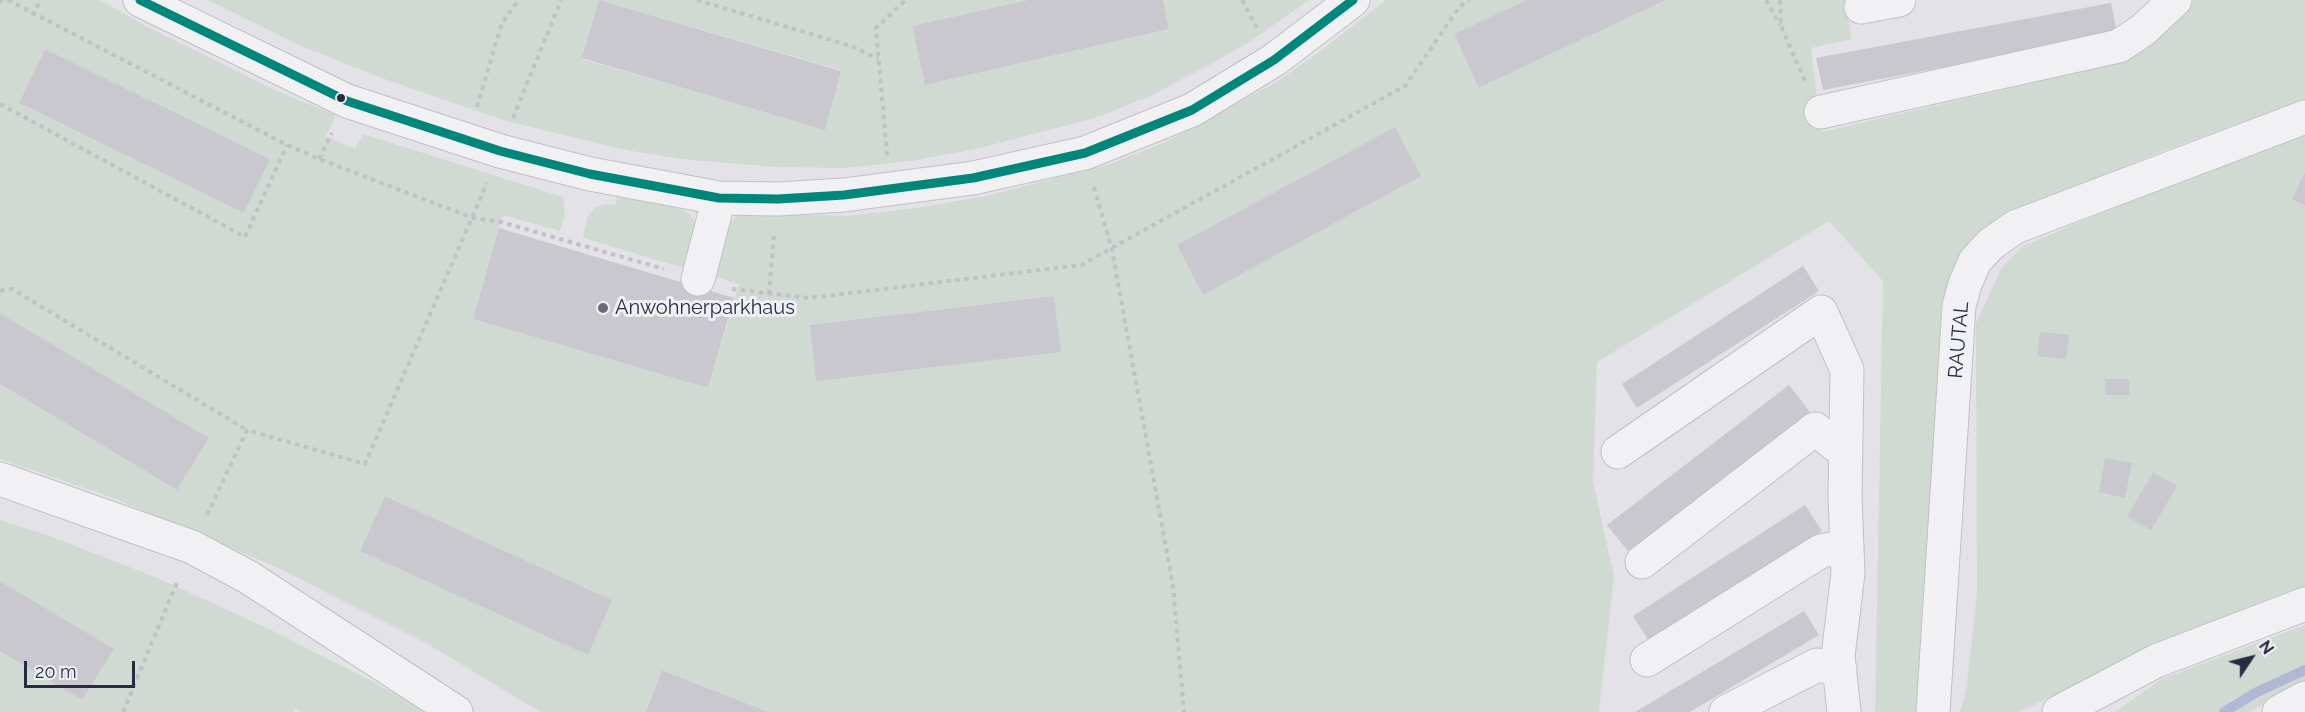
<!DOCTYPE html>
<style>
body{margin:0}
#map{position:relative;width:2305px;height:712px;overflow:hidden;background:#e2e2e7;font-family:Raleway,sans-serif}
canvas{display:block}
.north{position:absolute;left:2221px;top:628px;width:60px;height:60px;-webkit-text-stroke:4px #f0f1f7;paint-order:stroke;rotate:55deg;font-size:16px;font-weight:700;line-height:24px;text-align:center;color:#282b41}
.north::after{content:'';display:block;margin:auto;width:21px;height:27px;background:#282b41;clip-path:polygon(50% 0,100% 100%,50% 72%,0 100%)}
.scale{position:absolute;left:24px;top:661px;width:111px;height:27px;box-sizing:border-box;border:3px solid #282b41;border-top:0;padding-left:8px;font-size:18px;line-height:21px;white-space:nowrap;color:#282b41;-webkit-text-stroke:4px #f0f1f7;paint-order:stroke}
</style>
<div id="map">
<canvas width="2305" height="712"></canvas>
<div class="north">N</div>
<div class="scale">20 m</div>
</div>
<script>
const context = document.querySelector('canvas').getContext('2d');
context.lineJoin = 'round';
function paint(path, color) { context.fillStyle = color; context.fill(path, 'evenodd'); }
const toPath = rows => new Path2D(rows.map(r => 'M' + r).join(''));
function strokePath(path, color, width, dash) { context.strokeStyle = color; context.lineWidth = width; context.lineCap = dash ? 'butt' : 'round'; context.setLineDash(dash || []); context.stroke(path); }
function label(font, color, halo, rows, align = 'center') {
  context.font = font + ' Raleway,sans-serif'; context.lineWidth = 6; context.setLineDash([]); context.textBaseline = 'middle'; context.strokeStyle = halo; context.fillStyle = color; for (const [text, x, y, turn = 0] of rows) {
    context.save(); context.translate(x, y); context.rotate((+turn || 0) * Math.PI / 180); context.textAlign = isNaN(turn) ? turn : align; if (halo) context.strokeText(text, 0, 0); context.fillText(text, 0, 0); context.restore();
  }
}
const green = toPath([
 [0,0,100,0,146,26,281,93,336,115,326,136,355,149,363,134,563,197,565,213,560,231,503,215,473,319,708,388,739,284,707,274,721,230,741,213,848,216,917,208,986,196,1110,164,1165,142,1278,81,1319,52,1386,0,1526,0,1454,34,1480,88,1666,0,1846,0,1851,39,1811,48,1821,132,2120,63,2191,0,2305,0,2305,100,2163,151,1998,219,1974,236,1957,258,1946,302,1921,712,1875,712,1883,281,1829,221,1597,362,1593,482,1614,577,1599,712,770,712,662,670,646,712,540,712,433,647,278,568,113,498,0,459,0,384,177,490,209,438,0,313],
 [45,49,270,159,244,213,19,103],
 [1395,127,1421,176,1203,295,1177,245],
 [1054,296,1061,352,816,380,810,325],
 [385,496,612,600,588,654,360,551],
 [208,0,599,0,582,59,824,129,841,70,599,0,1028,0,912,26,925,85,1169,29,1163,0,1309,0,1252,40,1206,67,1146,98,1095,118,976,149,910,161,846,168,777,167,681,159,626,150,506,121,390,81,301,46],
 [2305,134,2305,588,2148,648,2020,712,1960,712,1966,691,1977,593,1976,323,2002,267,2023,246,2169,184],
 [617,197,679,207,690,215,696,225,691,270,583,238,588,216,595,208,604,204,615,205],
 [0,520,50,536,160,579,269,629,372,681,427,712,300,712,295,709,294,712,0,712,0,651,82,700,113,649,0,581],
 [2305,625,2305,683,2249,712,2115,712,2162,679]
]);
const stream = toPath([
 [2224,712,2257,692,2305,670]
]);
const building = toPath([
 [599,0,841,71,825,130,582,58],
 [1028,0,1163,0,1169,29,925,85,912,26],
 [1526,0,1666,0,1479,88,1454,34],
 [2111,3,2117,34,1823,90,1816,58],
 [45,49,270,159,244,213,19,103],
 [1395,127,1421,176,1203,295,1177,245],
 [2305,173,2305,206,2292,199],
 [499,228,734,298,708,388,473,319],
 [1803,266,1819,291,1637,408,1622,384],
 [1054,296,1061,352,816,381,810,325],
 [0,313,209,438,177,490,0,384],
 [2040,332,2069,335,2066,359,2037,356],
 [2105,379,2129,379,2129,395,2105,395],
 [1789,385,1810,412,1628,551,1607,525],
 [2105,458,2132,463,2125,498,2099,492],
 [2153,472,2177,486,2151,530,2127,517],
 [385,496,612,600,588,655,360,551],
 [1805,505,1822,531,1649,641,1633,616],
 [0,581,114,649,82,700,0,651],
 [1804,611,1819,635,1690,712,1635,712],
 [662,670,769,712,646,712]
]);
const path = toPath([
 [8,0,287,145,319,159,473,218,501,222,664,269],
 [697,0,851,46,878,59],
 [1242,0,1257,28],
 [1766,0,1780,25],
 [1780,0,1781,26,1805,81],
 [0,3,2,0],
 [32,15,41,0],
 [0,104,245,237,287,145],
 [477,107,502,23,518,0],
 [513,118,561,0],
 [887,155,876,28,906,0],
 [319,159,332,133],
 [1094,187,1112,250,1173,586,1184,712],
 [732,289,809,298,1081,265,1405,86,1460,6,1469,0],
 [0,291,12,289,247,430],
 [769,294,774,235],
 [207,515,247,430,365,464,487,183],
 [123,712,178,580]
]);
const minor = toPath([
 [140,0,347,101,500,151,590,174,719,198,778,199,844,195,973,178,1085,153,1192,110,1274,60,1353,0],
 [1861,7,1899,0],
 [1821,112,2119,46,2143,30,2175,0],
 [698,279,719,198],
 [1618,452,1821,312,1847,370,1845,497,1848,573,1838,656,1844,712],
 [0,479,192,547,248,577,456,712],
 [1642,562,1815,429,1846,453],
 [1647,660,1821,551,1847,546],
 [1726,712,1817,665,1840,669],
 [1933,712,1959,306,1965,284,1975,261,1991,244,2015,227,2305,117],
 [2059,712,2156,661,2305,604],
 [2279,712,2305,698]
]);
const bus1 = toPath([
 [140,0,347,101,500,151,590,174,719,198,778,199,844,195,973,178,1085,153,1192,110,1274,60,1353,0]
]);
const markers = [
 [341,98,5,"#282b41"],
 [603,308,6,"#696b7b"]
];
const poiNames = [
 ["Anwohnerparkhaus",615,308]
];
const streetNames = [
 ["RAUTAL",1959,340,-85]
];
paint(green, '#d0dad2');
strokePath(stream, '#b0b8d3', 10);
paint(building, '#c8c8ce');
strokePath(minor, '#c0c0c5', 35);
strokePath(path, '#c1c1c7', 4, [4.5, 4.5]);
strokePath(minor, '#f1f1f4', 33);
strokePath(bus1, '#00867a', 9);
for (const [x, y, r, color] of markers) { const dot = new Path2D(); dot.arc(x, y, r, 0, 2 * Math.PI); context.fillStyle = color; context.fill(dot); strokePath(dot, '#f0f1f7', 2); }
label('20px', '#282b41', '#f0f1f7', poiNames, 'left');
label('20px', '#282b41', '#f0f1f7', streetNames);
</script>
